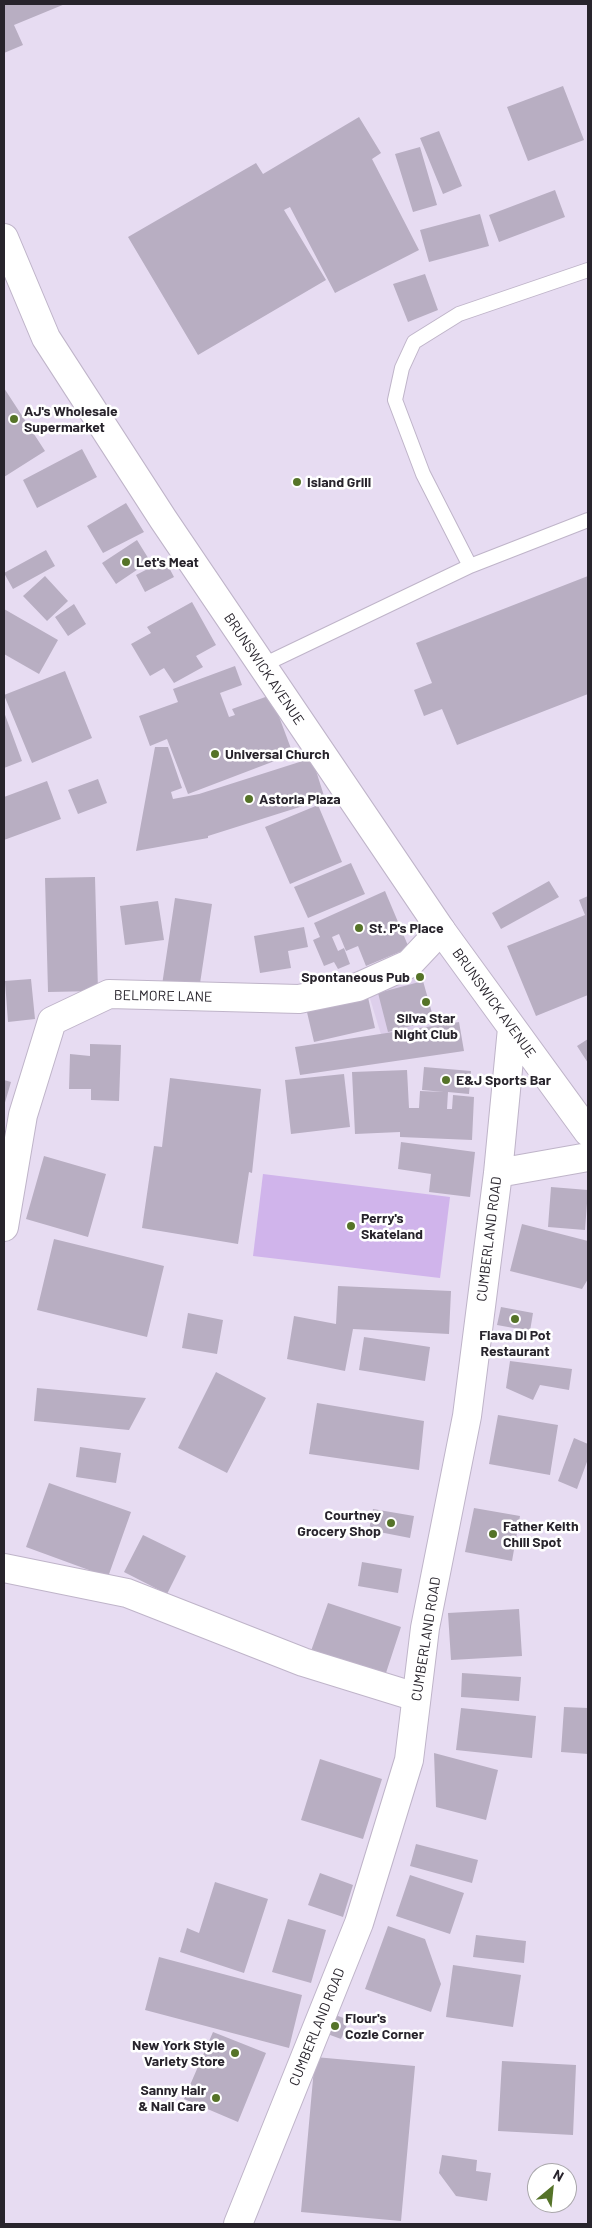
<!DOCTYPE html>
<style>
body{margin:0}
#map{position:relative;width:592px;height:2228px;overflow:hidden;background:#e7dcf2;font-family:Barlow,sans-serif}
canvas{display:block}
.frame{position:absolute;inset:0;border:5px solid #28242c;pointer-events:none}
.north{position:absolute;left:527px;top:2163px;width:50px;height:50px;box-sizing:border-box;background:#fff;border:1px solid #a9a7ab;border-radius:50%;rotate:28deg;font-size:14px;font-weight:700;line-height:20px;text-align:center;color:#28242c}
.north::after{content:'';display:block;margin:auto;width:18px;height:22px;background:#557328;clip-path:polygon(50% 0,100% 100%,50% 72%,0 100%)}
</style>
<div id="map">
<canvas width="592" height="2228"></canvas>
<div class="frame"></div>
<div class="north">N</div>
</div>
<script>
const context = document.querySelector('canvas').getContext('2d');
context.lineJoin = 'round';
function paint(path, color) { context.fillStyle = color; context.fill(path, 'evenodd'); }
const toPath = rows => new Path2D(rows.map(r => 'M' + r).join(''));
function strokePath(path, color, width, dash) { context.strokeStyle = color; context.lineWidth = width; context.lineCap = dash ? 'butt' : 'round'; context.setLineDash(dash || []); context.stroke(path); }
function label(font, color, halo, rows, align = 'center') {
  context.font = font + ' Barlow,sans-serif'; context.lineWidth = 5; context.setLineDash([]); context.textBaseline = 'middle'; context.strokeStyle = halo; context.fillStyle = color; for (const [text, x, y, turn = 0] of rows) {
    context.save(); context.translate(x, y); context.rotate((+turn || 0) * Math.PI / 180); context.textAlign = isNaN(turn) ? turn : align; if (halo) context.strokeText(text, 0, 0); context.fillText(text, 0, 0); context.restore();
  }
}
const built = toPath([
 [420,977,435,1026,383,1041,368,992]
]);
const green = toPath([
 [263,1174,450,1197,440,1278,253,1256]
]);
const building = toPath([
 [4,4,65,4,14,25,23,45,4,53],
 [563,86,584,140,528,161,507,107],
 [359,117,381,153,372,159,419,250,335,293,290,207,284,210,326,280,198,355,128,237,256,163,263,174],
 [439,131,462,186,443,194,420,138],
 [420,147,437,205,413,212,395,154],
 [555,190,565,217,499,242,489,215],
 [480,214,489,246,429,262,420,230],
 [425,274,438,310,408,322,393,284],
 [4,388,45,451,4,477],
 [82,449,97,477,37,508,23,480],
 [126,503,144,532,103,553,87,526],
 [137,540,150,561,116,584,102,563],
 [46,550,55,566,13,589,4,573],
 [165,560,174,577,145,592,136,575],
 [45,576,68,601,47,621,23,596],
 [588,576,588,694,457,745,442,709,424,716,414,690,432,683,416,643],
 [192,602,216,645,196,656,203,667,174,683,164,668,150,676,131,644,151,633,147,627],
 [74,604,86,624,68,636,55,617],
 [4,609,58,640,39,674,4,654],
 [235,666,242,685,220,693,229,717,235,715,232,709,271,695,293,754,188,794,167,739,150,746,139,716,178,702,173,689],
 [65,671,92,738,32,763,4,695],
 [4,712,22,761,4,768],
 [155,747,168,747,182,788,171,792,173,799,199,794,312,758,325,799,208,836,208,838,136,851],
 [98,779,107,803,78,814,68,790],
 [47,781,61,819,4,840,4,797],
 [318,805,342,862,290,884,265,827],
 [351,863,365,894,308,918,294,887],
 [95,877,98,991,48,992,45,878],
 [549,881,559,897,501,929,492,913],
 [385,891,409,948,366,966,358,946,346,951,339,934,332,937,338,951,344,948,350,964,338,969,334,962,324,966,313,940,320,937,314,923],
 [588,896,588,995,536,1016,507,946,585,915,579,900],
 [175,898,212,904,199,990,162,985],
 [158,901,164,940,125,945,120,906],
 [304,927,308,947,288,951,291,968,260,973,254,936],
 [31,979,35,1019,8,1022,5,981],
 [423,981,434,1020,388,1032,378,993],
 [367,993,375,1028,314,1042,306,1008],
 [459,1022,464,1051,300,1075,295,1047],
 [588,1039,588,1063,577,1046],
 [90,1044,121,1045,119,1101,91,1100,91,1089,69,1089,70,1054,90,1056],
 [424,1067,471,1071,469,1094,448,1092,447,1109,452,1109,453,1095,474,1097,472,1140,400,1137,400,1132,355,1134,352,1072,407,1070,409,1108,419,1108,420,1091,444,1092,422,1090],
 [344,1074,350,1127,291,1134,285,1080],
 [170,1078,261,1089,252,1173,249,1172,238,1244,142,1228,154,1146,162,1147],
 [4,1080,11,1082,4,1106],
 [401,1142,475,1152,470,1197,429,1192,431,1174,398,1169],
 [44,1156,106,1174,88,1237,26,1219],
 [551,1187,588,1190,585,1230,548,1227],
 [522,1224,588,1241,588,1279,582,1289,510,1271],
 [54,1239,164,1266,147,1337,37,1310],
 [338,1286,451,1291,449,1334,353,1329,345,1371,287,1359,294,1316,336,1324],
 [501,1307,533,1313,530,1331,497,1325],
 [188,1313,223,1320,217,1354,182,1348],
 [364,1337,430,1347,425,1381,359,1370],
 [510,1361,572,1369,569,1390,540,1385,533,1400,506,1388],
 [216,1372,266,1398,227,1473,178,1448],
 [37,1388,146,1398,129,1430,34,1421],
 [317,1403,424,1421,419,1470,309,1454],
 [498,1415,558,1425,550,1475,489,1464],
 [574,1438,588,1444,588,1459,577,1489,558,1481],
 [80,1447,121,1453,116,1483,76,1477],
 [49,1483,131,1512,108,1577,26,1547],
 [474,1508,520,1516,512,1561,465,1552],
 [373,1509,414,1516,410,1538,369,1530],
 [143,1535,186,1556,167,1594,124,1572],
 [362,1562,402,1569,398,1593,358,1586],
 [328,1603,401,1627,385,1676,311,1651],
 [519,1609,522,1656,451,1660,448,1613],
 [462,1673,521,1677,519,1701,461,1697],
 [564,1707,588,1708,588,1754,561,1752],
 [461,1708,536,1716,532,1758,456,1750],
 [434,1753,498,1770,486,1820,436,1807],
 [320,1759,382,1779,363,1839,301,1820],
 [416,1844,478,1860,472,1883,410,1866],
 [320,1873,353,1885,343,1917,308,1905],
 [410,1875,464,1893,450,1934,396,1916],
 [215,1882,268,1899,244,1973,180,1952,187,1928,199,1933],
 [288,1919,326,1930,311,1983,272,1972],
 [388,1926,425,1939,441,1984,431,2012,365,1989],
 [476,1935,526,1941,524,1963,473,1957],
 [159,1957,302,1995,289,2048,145,2010],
 [453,1965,521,1975,513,2027,446,2017],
 [330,2013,349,2020,341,2039,322,2032],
 [213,2032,266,2053,238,2122,184,2099],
 [315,2057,415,2066,401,2221,301,2212],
 [502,2061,576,2065,573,2135,498,2131],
 [442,2155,477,2160,476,2171,491,2173,487,2201,456,2196,439,2173]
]);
const lane = toPath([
 [470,566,423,474,395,400,402,368,414,342,459,314,588,270],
 [261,666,470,566,588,520]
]);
const street = toPath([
 [4,1227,23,1115,52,1021,109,994,299,999,358,987,409,964,441,930],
 [4,1568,127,1593,303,1662,416,1697]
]);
const secondary = toPath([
 [4,238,46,338,163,519,441,930,588,1132],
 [498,1173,588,1157],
 [238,2224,359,1923,409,1760,425,1628,467,1416,498,1173,512,1028]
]);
const markers = [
 [14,419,5,"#557328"],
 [297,482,5,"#557328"],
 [126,562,5,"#557328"],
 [215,754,5,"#557328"],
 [249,799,5,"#557328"],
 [359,928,5,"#557328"],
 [420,977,5,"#557328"],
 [426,1002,5,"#557328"],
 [446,1080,5,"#557328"],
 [351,1226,5,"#557328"],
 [515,1319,5,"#557328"],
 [391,1523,5,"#557328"],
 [493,1534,5,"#557328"],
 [335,2026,5,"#557328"],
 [235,2053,5,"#557328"],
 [216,2098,5,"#557328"]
];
const poiNames = [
 ["AJ's Wholesale",24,411],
 ["Supermarket",24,427],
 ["Island Grill",307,482],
 ["Let's Meat",136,562],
 ["Universal Church",225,754],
 ["Astoria Plaza",259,799],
 ["St. P's Place",369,928],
 ["Spontaneous Pub",410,977,"right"],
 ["Silva Star",426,1018,"center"],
 ["Night Club",426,1034,"center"],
 ["E&J Sports Bar",456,1080],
 ["Perry's",361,1218],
 ["Skateland",361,1234],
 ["Flava Di Pot",515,1335,"center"],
 ["Restaurant",515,1351,"center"],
 ["Courtney",381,1515,"right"],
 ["Grocery Shop",381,1531,"right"],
 ["Father Keith",503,1526],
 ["Chill Spot",503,1542],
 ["Flour's",345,2018],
 ["Cozie Corner",345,2034],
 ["New York Style",225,2045,"right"],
 ["Variety Store",225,2061,"right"],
 ["Sanny Hair",206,2090,"right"],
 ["& Nail Care",206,2106,"right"]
];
const streetNames = [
 ["BRUNSWICK AVENUE",264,669,56],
 ["BELMORE LANE",163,996,1],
 ["BRUNSWICK AVENUE",494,1003,54],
 ["CUMBERLAND ROAD",489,1239,-83],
 ["CUMBERLAND ROAD",426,1639,-81],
 ["CUMBERLAND ROAD",317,2027,-68]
];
paint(built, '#ddcfeb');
paint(green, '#d0b4eb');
paint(building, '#b8aec2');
strokePath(lane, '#bfb4c9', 16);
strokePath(street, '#bfb4c9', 30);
strokePath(secondary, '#bfb4c9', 30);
strokePath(lane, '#fff', 14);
strokePath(street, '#fff', 28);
strokePath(secondary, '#fff', 28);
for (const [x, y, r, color] of markers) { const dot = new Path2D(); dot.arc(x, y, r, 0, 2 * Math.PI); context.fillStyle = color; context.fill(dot); strokePath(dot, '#fff', 2); }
label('bold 14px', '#28242c', '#fff', poiNames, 'left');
label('14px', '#28242c', '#fff', streetNames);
</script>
